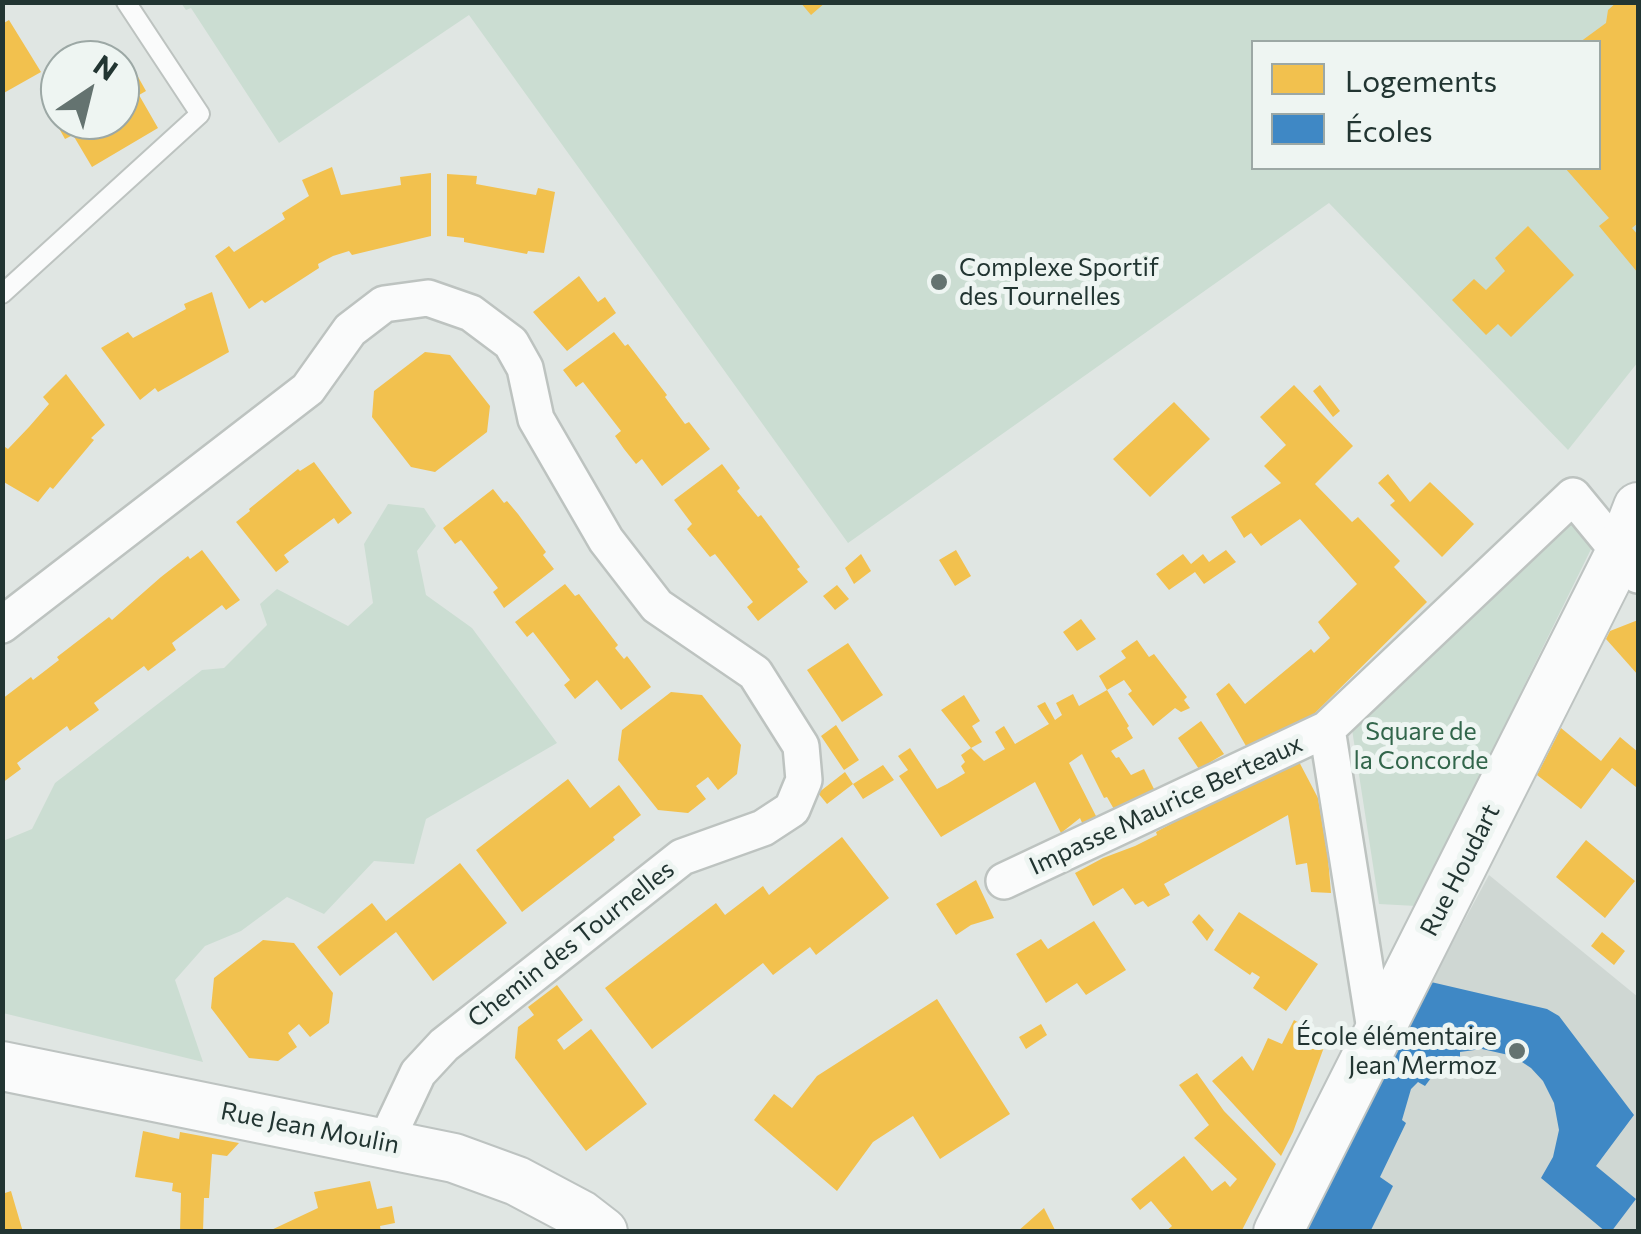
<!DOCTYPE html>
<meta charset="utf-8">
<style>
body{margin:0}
#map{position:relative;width:1641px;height:1234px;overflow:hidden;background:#e0e6e3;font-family:Commissioner,sans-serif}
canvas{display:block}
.frame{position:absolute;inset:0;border:5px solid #223532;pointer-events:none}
.legend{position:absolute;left:1251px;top:40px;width:350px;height:130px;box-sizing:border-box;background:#eef5f2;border:2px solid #9ca8a5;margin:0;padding:12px 18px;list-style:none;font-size:30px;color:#223532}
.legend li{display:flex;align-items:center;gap:20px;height:50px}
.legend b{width:50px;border:2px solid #9ca8a5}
.north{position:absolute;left:40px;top:40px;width:100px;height:100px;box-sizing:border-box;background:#eef5f2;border:2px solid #9ca8a5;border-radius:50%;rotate:35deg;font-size:28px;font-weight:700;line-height:40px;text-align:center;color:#223532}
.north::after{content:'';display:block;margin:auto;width:35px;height:45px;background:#647370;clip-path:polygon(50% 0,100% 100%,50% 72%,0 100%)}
</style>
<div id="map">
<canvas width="1641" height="1234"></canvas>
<div class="frame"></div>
<ul class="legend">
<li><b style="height:28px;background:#f2c14e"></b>Logements</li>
<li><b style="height:28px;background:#3f88c5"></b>Écoles</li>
</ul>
<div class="north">N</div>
</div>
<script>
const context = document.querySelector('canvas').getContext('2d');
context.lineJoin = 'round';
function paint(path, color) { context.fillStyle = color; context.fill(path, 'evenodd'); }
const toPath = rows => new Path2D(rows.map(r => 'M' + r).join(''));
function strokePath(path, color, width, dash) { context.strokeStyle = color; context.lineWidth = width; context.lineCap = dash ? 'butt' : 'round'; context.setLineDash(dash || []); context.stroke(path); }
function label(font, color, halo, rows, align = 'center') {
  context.font = font + ' Commissioner,sans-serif'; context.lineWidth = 10; context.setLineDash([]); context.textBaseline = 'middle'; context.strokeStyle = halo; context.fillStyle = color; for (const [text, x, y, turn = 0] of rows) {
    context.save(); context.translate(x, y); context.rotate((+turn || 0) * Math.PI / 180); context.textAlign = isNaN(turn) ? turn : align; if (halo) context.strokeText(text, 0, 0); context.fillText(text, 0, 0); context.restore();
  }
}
const built = toPath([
 [1489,875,1638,997,1638,1231,1305,1232,1431,982]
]);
const green = toPath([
 [181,3,1638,3,1638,362,1568,450,1329,203,848,543,469,15,279,143,191,8,186,10],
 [1254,42,1598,42,1598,168,1254,168],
 [388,504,424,508,436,526,417,551,426,595,472,628,557,743,426,819,414,864,374,861,324,914,287,897,241,931,205,946,175,980,203,1062,3,1013,3,841,32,829,55,783,202,670,224,668,267,625,260,604,277,589,348,626,373,603,364,544],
 [1569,510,1593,545,1416,906,1379,904,1351,723]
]);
const homes = toPath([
 [800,2,826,2,811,15],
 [1617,2,1638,2,1638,223,1632,228,1638,235,1638,273,1599,226,1609,218,1565,168,1598,168,1598,42,1580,42,1606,23,1608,10],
 [9,20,41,72,2,94,2,24],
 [111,47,118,60,89,60],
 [120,63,130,80,137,75,146,91,139,95,158,128,92,167,73,135,65,139,56,123,62,120,120,120],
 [60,77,60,113,44,87],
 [332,167,341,195,401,185,400,177,431,173,431,236,352,255,349,251,333,256,318,264,319,268,265,303,262,300,249,309,215,256,229,246,234,252,285,219,282,213,309,196,302,180],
 [447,174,477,176,476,184,536,195,538,188,555,192,544,253,528,251,527,254,464,242,464,238,447,236],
 [1528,226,1574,275,1511,337,1498,324,1486,335,1452,300,1474,279,1486,290,1505,271,1495,258],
 [579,276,598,302,605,297,616,313,567,351,533,312],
 [212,292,229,352,158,392,155,388,140,400,101,348,128,332,133,338,186,309,184,304],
 [614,332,625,346,628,344,667,395,665,397,685,424,689,422,710,449,662,486,642,459,636,464,624,449,615,436,621,431,583,382,576,387,563,370],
 [425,352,450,355,490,406,487,432,435,472,411,467,372,417,374,391],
 [66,374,105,425,91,438,94,440,63,477,53,489,50,487,38,502,2,481,2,445,8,449,29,427,49,404,43,397],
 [1294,385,1353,446,1315,484,1352,522,1358,517,1400,561,1394,567,1427,602,1307,721,1272,738,1246,746,1216,694,1229,683,1245,704,1311,649,1314,653,1330,638,1318,622,1357,584,1300,519,1261,546,1251,533,1244,538,1231,517,1281,483,1264,466,1286,445,1260,417],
 [1320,385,1340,411,1333,417,1313,391],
 [1174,402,1210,439,1150,497,1113,459],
 [314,462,352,513,338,524,334,518,284,555,289,562,276,572,236,522,250,511,249,509,298,469,300,471],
 [722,464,740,488,737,491,758,517,761,515,800,567,797,569,808,582,758,621,747,607,753,602,715,554,710,557,687,529,692,524,674,500],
 [1388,474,1410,502,1430,482,1474,524,1442,557,1390,505,1395,501,1378,483],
 [493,489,504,503,507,501,518,514,546,552,543,555,554,569,504,608,493,592,498,588,461,540,455,544,443,528],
 [202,550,240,600,226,610,222,605,172,643,176,650,148,671,144,666,94,703,99,710,70,731,67,726,17,763,21,769,2,783,2,699,31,677,33,680,59,660,57,657,109,617,112,620,161,577,188,556,190,559],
 [956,550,971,576,955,586,939,560],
 [1226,550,1236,562,1204,584,1195,572,1169,590,1156,574,1183,554,1191,564,1203,554,1209,562],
 [861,554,871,571,854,584,845,568],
 [565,584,575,596,579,594,618,645,615,648,624,659,627,656,651,687,621,710,597,680,575,699,564,685,570,680,533,632,527,637,515,622],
 [837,585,849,599,835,610,823,596],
 [1081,619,1096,639,1077,651,1063,632],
 [1638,620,1638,675,1606,639,1610,631],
 [1137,640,1149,657,1154,654,1187,697,1184,700,1190,708,1181,712,1175,708,1153,726,1128,694,1132,691,1124,680,1107,690,1129,726,1127,728,1133,738,1111,751,1116,758,1119,757,1131,775,1144,769,1156,793,1115,811,1107,797,1104,798,1082,754,1069,763,1097,818,1083,825,1080,818,1061,833,1035,782,941,837,899,776,908,770,898,756,910,748,937,789,947,784,965,773,961,766,965,762,961,755,971,748,984,761,1005,749,995,732,1004,726,1015,744,1049,724,1037,706,1045,702,1055,720,1062,715,1056,703,1073,694,1079,706,1107,690,1099,676,1126,658,1121,651],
 [848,643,883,695,842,722,807,670],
 [671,692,702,695,741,745,737,774,718,790,708,777,696,786,706,799,688,813,658,810,618,760,622,730],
 [964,695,980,721,972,726,982,742,971,748,941,710],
 [1201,721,1224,754,1199,769,1178,738],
 [836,725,859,760,844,770,821,736],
 [1561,728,1601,761,1620,737,1638,752,1638,783,1636,787,1612,768,1581,809,1537,775],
 [1296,756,1318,798,1328,858,1331,893,1311,892,1307,863,1296,865,1288,815,1164,884,1170,895,1148,907,1143,901,1135,905,1123,888,1093,906,1075,873,1103,858,1135,846,1157,835,1156,832],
 [883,765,894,780,863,799,853,784,827,804,818,793,845,772,853,784],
 [568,779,590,808,619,785,641,815,613,837,615,840,522,912,476,850],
 [842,837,889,898,816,955,810,947,773,975,763,963,652,1049,605,988,716,903,725,915,763,886,769,895],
 [1586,840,1635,881,1605,918,1556,877],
 [460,863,507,923,433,981,396,932,340,976,317,947,372,903,386,921],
 [976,880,994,918,971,925,956,935,936,904],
 [1239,912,1318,964,1286,1011,1253,988,1260,977,1252,972,1250,975,1214,950],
 [1199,914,1214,930,1207,941,1192,922],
 [1094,921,1126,970,1086,995,1077,983,1046,1003,1016,954,1041,939,1048,949],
 [1602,932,1625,951,1614,965,1591,946],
 [263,940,294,943,333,993,329,1023,310,1037,299,1024,288,1033,297,1047,278,1061,249,1058,211,1008,214,978],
 [557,985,583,1020,557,1040,564,1050,591,1029,647,1104,586,1151,515,1058,518,1027,534,1015,528,1007],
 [937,999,1010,1114,940,1159,913,1116,873,1142,837,1191,754,1120,774,1094,792,1108,817,1076],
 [1294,1020,1327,1039,1293,1132,1281,1156,1212,1081,1242,1056,1253,1071,1268,1038,1282,1044],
 [1041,1024,1047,1035,1026,1049,1019,1037],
 [1197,1073,1224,1111,1276,1164,1241,1232,1165,1232,1172,1226,1151,1201,1140,1210,1131,1199,1184,1156,1212,1191,1225,1181,1230,1187,1237,1179,1194,1138,1209,1125,1179,1085],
 [143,1131,179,1139,180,1132,239,1143,227,1156,212,1154,209,1198,204,1198,203,1232,180,1232,181,1193,172,1191,173,1183,135,1177],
 [370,1181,377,1209,392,1206,395,1223,380,1226,381,1232,267,1232,318,1208,314,1192],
 [11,1191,23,1232,2,1232,2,1194],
 [1044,1208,1056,1232,1017,1232]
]);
const schools = toPath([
 [1431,982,1547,1009,1559,1016,1634,1115,1596,1166,1636,1199,1611,1232,1606,1232,1541,1178,1553,1157,1559,1130,1554,1103,1543,1081,1531,1068,1513,1056,1482,1049,1460,1052,1460,1059,1450,1064,1448,1057,1426,1071,1431,1078,1425,1086,1418,1082,1411,1089,1402,1120,1406,1123,1380,1177,1393,1186,1370,1232,1305,1232]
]);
const lane = toPath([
 [2,294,200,114,126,2]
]);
const street = toPath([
 [2,625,308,389,350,330,384,304,428,298,471,313,511,343,525,368,536,419,606,540,657,606,755,673,801,746,804,780,792,809,763,828,682,857,444,1045,418,1073,385,1143],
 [1004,881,1327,729],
 [1376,1036,1327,729,1573,496,1638,575]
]);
const secondary = toPath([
 [2,1066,454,1158,517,1181,581,1215,603,1232],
 [1278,1232,1620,553,1638,507]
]);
const markers = [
 [939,282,10,"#647370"],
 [1517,1051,10,"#647370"]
];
const poiNames = [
 ["Complexe Sportif",959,268],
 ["des Tournelles",959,297],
 ["École élémentaire",1497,1037,"right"],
 ["Jean Mermoz",1497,1066,"right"]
];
const parkNames = [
 ["Square de",1421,732],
 ["la Concorde",1421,761]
];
const streetNames = [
 ["Impasse Maurice Berteaux",1166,805,-25],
 ["Rue Houdart",1460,870,-63],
 ["Chemin des Tournelles",571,944,-38],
 ["Rue Jean Moulin",310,1128,11]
];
paint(built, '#cfd7d3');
paint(green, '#cbddd2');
paint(homes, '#f2c14e');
paint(schools, '#3f88c5');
strokePath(lane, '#bdc3c0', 22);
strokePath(street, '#bdc3c0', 40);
strokePath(secondary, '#bdc3c1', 52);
strokePath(lane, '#fafbfb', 18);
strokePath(street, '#fafbfb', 35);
strokePath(secondary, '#fafbfb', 48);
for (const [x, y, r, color] of markers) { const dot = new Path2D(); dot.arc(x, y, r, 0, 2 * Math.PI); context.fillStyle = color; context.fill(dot); strokePath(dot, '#eef5f2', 4); }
label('25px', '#223532', '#eef5f2', poiNames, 'left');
label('25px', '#32664b', '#eef5f2', parkNames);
label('25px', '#223532', '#eef5f2', streetNames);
</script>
